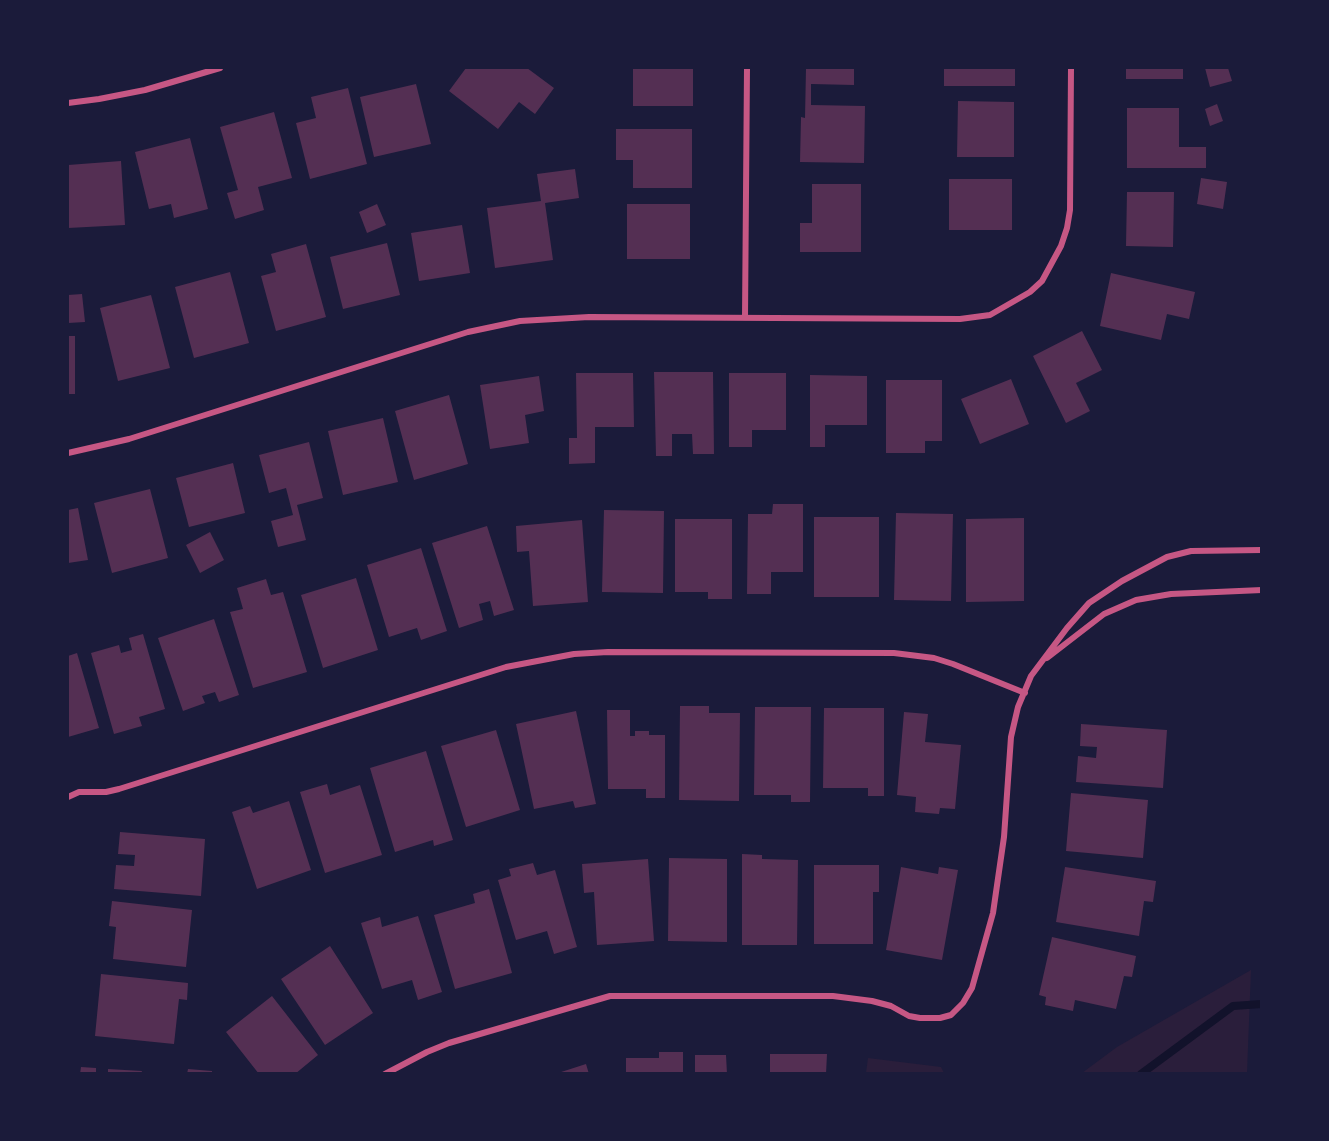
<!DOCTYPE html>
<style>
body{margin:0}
#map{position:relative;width:1329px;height:1141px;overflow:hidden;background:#1b1b3a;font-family:Ubuntu,sans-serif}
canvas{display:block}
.frame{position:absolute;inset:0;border:69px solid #1b1b3a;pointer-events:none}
</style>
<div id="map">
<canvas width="1329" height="1141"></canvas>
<div class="frame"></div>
</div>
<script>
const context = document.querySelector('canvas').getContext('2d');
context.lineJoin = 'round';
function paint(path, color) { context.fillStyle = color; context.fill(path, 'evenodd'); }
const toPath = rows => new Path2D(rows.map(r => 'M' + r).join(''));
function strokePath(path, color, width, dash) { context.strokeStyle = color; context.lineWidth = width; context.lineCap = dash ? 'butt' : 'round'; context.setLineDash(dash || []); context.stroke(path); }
const green = toPath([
 [1251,970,1247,1073,1082,1073,1117,1047],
 [868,1058,941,1067,944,1073,866,1073]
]);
const stream = toPath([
 [1141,1074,1233,1006,1262,1004]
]);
const building = toPath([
 [466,68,527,68,554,88,535,114,519,102,498,129,449,91],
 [633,68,693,68,693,106,633,106],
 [806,68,854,68,854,85,811,84,811,105,865,106,864,163,800,162,801,117,805,118],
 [944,68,1015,68,1015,86,944,86],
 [1126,68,1183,68,1183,79,1126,79],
 [1205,68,1228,68,1232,81,1210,87],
 [416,84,431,144,374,157,360,97],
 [348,88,367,164,310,179,296,123,316,118,311,97],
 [958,101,1014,102,1014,157,957,157],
 [1217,104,1223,121,1210,126,1205,109],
 [1127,108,1179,108,1179,147,1206,147,1206,168,1127,168],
 [274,112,292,178,258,187,264,210,235,219,227,193,238,190,220,127],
 [616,129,692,129,692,188,633,188,633,160,616,160],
 [190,138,208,209,174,218,171,204,149,209,135,152],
 [121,161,125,225,68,228,68,165],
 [575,169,579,198,545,203,553,260,495,268,487,208,541,201,537,174],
 [1201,178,1227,182,1223,209,1197,204],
 [949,179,1012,179,1012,230,949,230],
 [812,184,861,184,861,252,800,252,800,223,812,223],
 [1127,192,1174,192,1173,247,1126,246],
 [377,204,386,225,367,233,359,212],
 [627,204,690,204,690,259,627,259],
 [462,225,470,273,419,281,411,233],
 [387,243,400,295,343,309,330,257],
 [306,244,326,317,276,331,261,276,276,272,271,254],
 [230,272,249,343,194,358,175,287],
 [1111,273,1195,292,1189,319,1167,314,1161,340,1100,326],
 [82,294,85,322,68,323,68,295],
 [151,295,170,368,118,381,100,308],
 [1082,331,1102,370,1076,383,1090,411,1066,423,1033,356],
 [68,336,75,336,75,394,68,394],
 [654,372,713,372,714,454,693,454,692,434,672,434,672,456,656,456],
 [576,373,633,373,634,427,595,427,595,463,569,464,569,438,577,438],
 [729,373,786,373,786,430,752,430,752,447,729,447],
 [810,375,867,376,867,425,825,425,825,447,810,447],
 [539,376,544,411,525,415,529,443,490,449,480,385],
 [1011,379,1029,424,980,444,961,399],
 [886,380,942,380,942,441,925,441,925,453,886,453],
 [449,395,468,464,414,480,395,411],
 [383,418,398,482,343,495,328,431],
 [309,442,323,498,297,505,306,540,278,547,271,521,293,515,286,488,269,493,259,455],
 [233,463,245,513,189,527,176,478],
 [150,489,168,558,112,573,94,503],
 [773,504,803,504,803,572,771,572,771,594,747,594,748,514,772,514],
 [78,508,88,560,68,563,68,510],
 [604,510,664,511,663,593,602,592],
 [896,513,953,514,951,601,894,600],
 [814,517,879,517,879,597,814,597],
 [1024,518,1024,601,966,602,966,519],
 [675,519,732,519,732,599,708,599,708,592,675,592],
 [582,520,588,602,533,606,529,551,517,552,516,526],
 [487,526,514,610,494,616,490,601,479,604,483,620,459,628,432,543],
 [210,532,224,560,200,573,186,545],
 [421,548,447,631,421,640,417,628,389,637,367,565],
 [356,578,378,650,323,668,301,595],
 [266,579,271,595,283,592,307,672,253,688,230,612,243,609,237,588],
 [214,619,239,695,219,702,215,692,202,696,205,703,183,711,158,638],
 [143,634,165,709,139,717,142,726,114,734,91,653,119,645,121,653,132,650,129,638],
 [77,653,99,728,68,737,68,656],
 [680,706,709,706,709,713,740,713,739,801,679,800],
 [755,707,811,707,810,802,791,802,791,795,754,795],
 [824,708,884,708,884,796,868,796,868,788,823,788],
 [607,710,630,710,630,736,635,736,635,731,649,731,649,735,665,735,665,798,646,798,646,789,608,789],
 [576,711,596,804,575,808,573,801,534,809,516,724],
 [904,712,928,714,925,742,961,745,955,809,940,808,939,814,915,812,916,797,897,795],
 [1081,724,1167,730,1163,788,1076,782,1078,756,1096,758,1097,747,1080,746],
 [496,730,520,810,466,827,441,746],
 [426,751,453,840,434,846,433,840,395,852,370,768],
 [327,784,330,795,360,785,382,855,325,873,300,792],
 [1071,793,1148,800,1143,858,1066,851],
 [289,801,311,870,257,889,232,812,250,806,253,813],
 [120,832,205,839,201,896,114,889,116,865,134,866,135,855,118,854],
 [742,854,762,855,762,859,798,860,797,945,742,945],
 [669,858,727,859,727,942,668,941],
 [648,859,654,941,597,945,594,892,584,893,582,864],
 [533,863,537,875,555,870,577,947,554,954,547,931,516,940,498,880,511,876,509,869],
 [814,865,879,865,879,892,873,892,873,944,814,944],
 [901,867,938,874,939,867,958,870,942,960,886,950],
 [1065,867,1156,881,1153,902,1144,901,1139,936,1056,922],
 [489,889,512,973,455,989,434,915,475,903,473,894],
 [112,901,192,910,186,967,113,959,116,927,109,926],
 [418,916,442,992,418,1000,412,980,382,989,361,923,380,917,382,927],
 [1052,937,1136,956,1132,977,1124,976,1116,1009,1075,1000,1073,1011,1045,1005,1046,997,1039,995],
 [330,946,373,1013,325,1045,281,979],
 [101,974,188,983,187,1000,179,999,174,1044,95,1036],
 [272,996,318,1055,295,1074,259,1074,226,1032],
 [659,1052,683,1052,683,1074,626,1074,626,1058,659,1058],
 [770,1054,827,1054,826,1074,770,1074],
 [695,1055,726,1055,727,1074,695,1074],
 [586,1064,589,1074,558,1074,558,1073],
 [81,1067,96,1068,96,1074,80,1074],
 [108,1069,142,1071,141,1074,108,1074],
 [188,1069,212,1071,212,1074,187,1074]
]);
const minor = toPath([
 [68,103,99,99,145,90,220,68],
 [745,317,747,68],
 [68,453,129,439,468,332,520,321,589,317,960,319,990,315,1030,292,1042,281,1061,246,1067,228,1070,210,1071,68],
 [1047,658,1104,614,1136,600,1171,594,1262,590],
 [68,797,79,792,106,792,119,789,506,667,574,654,608,652,894,653,934,658,953,664,1025,693],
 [385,1074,427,1052,449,1043,610,996,833,996,872,1001,891,1006,909,1016,920,1018,940,1018,951,1015,963,1003,972,988,993,913,1004,837,1011,737,1018,707,1031,676,1067,628,1089,603,1122,581,1167,557,1191,551,1262,550]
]);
paint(green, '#2a1e3b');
strokePath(stream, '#12122b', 8);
paint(building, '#542f53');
strokePath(minor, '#c65784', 6);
</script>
